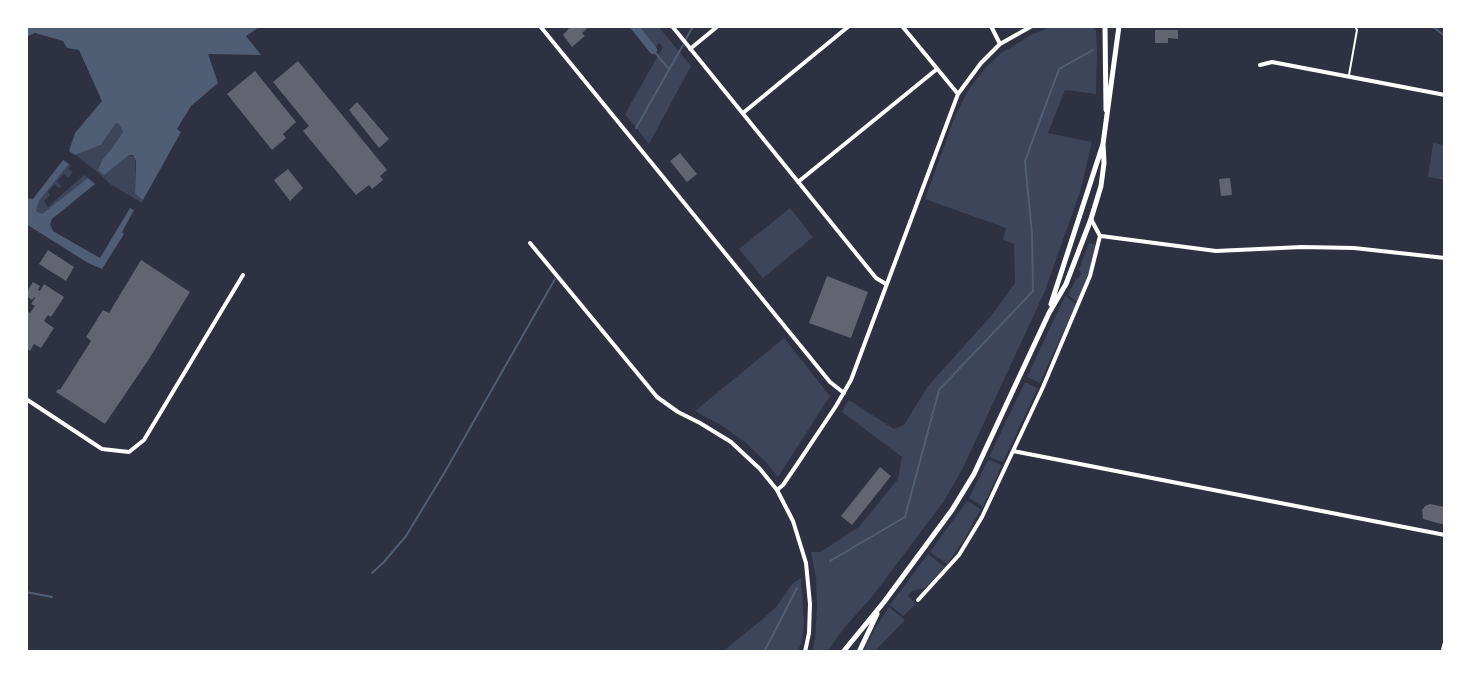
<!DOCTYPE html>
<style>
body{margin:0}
#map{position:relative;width:1471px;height:678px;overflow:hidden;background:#2d3142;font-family:Barlow,sans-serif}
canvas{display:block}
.frame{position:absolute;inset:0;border:28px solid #fff;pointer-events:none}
</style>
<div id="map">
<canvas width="1471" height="678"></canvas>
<div class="frame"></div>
</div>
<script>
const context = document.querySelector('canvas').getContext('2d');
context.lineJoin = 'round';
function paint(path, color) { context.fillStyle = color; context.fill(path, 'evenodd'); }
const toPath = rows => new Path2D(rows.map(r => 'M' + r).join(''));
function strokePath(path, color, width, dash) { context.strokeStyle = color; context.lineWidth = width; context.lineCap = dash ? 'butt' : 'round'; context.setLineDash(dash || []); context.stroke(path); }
const green = toPath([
 [634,26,658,26,691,66,649,144,625,114,663,47,659,43,653,50],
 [1053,26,1091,26,1096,30,1097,51,1096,94,1065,90,1048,133,1092,142,1080,192,1045,291,962,470,944,501,871,598,844,628,827,652,812,652,815,640,817,607,816,578,811,552,820,552,859,527,898,479,902,457,842,412,849,400,894,429,904,425,928,386,991,316,1015,283,1014,244,1003,240,1006,228,925,199,955,116,969,89,986,67,1000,54,1031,35],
 [116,123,119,124,123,132,112,148,102,160,98,170,129,155,135,157,135,194,143,200,142,203,110,184,95,170,75,155,101,145],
 [1433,143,1445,145,1445,180,1428,177],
 [69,164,71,165,68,169,73,172,68,178,64,174,57,181,61,186,59,188,55,184,48,192,50,195,44,201,48,207,84,175,88,178,41,215,36,211,39,201],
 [790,208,813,237,763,278,739,249],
 [1089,243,1096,245,1091,268,1077,302,1068,295,1076,279,1078,279,1081,274,1079,269],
 [1065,296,1076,304,1040,383,1027,377],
 [784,338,830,396,778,477,764,460,746,443,724,427,695,411],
 [1025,382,1038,388,1003,462,989,457],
 [988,460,1002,465,983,507,969,498],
 [967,501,981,509,964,540,947,564,930,552],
 [928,554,945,567,925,588,912,591,908,596,916,604,903,616,890,605],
 [801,578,804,623,802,642,797,652,722,652,764,618,776,607,793,583],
 [889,607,905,620,874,652,863,652,874,630]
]);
const water = toPath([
 [26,26,261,26,246,36,261,55,208,54,218,83,191,106,177,129,181,132,143,200,135,194,136,161,133,155,129,155,104,175,98,170,102,160,112,148,123,132,119,124,116,123,101,145,75,155,69,151,75,133,102,101,79,50,67,48,63,41,35,33,26,37],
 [63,160,69,164,39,201,36,211,42,214,88,178,95,184,52,219,50,224,53,231,100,258,130,208,134,210,122,232,124,234,102,269,88,263,26,224,26,198,33,199]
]);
const stream = toPath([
 [1432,26,1445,36],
 [686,39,693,26],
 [653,50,668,68],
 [636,128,683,45],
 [830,561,905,517,939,390,1033,291,1032,234,1025,161,1059,69,1093,50],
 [372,573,383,563,406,536,446,470,555,279],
 [26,592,52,597],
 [764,652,797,588]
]);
const canal = toPath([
 [634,26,653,50]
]);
const building = toPath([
 [571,26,590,26,582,33,585,36,572,47,563,35],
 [1155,30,1178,30,1178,39,1168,38,1168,43,1155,43],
 [298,61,387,170,380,176,383,180,372,189,369,185,356,195,303,131,309,126,273,82],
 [255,71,296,122,283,134,286,138,272,150,227,94],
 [357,102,389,139,379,148,349,110],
 [680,153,697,174,687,182,670,161],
 [288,169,303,188,290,201,274,180],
 [1230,178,1232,195,1221,196,1219,179],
 [48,250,74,267,66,281,39,264],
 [141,260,190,292,149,359,105,424,56,392,58,389,60,390,91,341,86,337,103,310,109,313],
 [827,276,868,292,851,338,809,323],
 [33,282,40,286,38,290,40,291,44,284,64,297,51,317,48,315,44,321,54,328,41,348,34,344,30,351,26,348,26,310,30,313,35,306,31,304,35,298,34,297,32,300,26,296,26,293],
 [880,467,891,476,852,525,841,516],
 [1430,504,1445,507,1445,525,1423,519,1422,510,1425,506]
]);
const service = toPath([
 [1349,75,1357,30,1355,26]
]);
const minor = toPath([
 [540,26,830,382,844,393],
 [672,26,876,278,886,284],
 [902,26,958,94],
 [991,26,1000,44],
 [690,49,718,26],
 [1260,65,1272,62,1445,95],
 [743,113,849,26],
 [798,182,937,69],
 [1101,236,1216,251,1302,247,1354,248,1445,258],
 [530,243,657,397,678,412,700,423,731,442,760,469,777,490,793,521,806,563,810,604,809,633,805,652],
 [26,399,102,449,129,452,144,440,243,275],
 [1013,451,1445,535],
 [777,490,783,485,798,463,836,406,851,380,958,94,981,63,1000,44,1032,26],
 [918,600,959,555,982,517,1043,387,1090,276,1100,236,1091,219]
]);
const tertiary = toPath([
 [1443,652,1445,644]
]);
const secondary = toPath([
 [1105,26,1106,110],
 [1051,304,1103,144,1119,26],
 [843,652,884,602,952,510,974,474,1049,313,1066,284,1091,219,1101,186,1104,163,1103,144],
 [859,652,877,614]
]);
paint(green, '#3c4559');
paint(water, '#4f5d75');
strokePath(stream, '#4f5d75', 2);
strokePath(canal, '#4f5d75', 8);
paint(building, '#626471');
strokePath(service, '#fff', 2);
strokePath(minor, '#fff', 4);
strokePath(tertiary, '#fff', 5);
strokePath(secondary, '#fff', 5);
</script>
